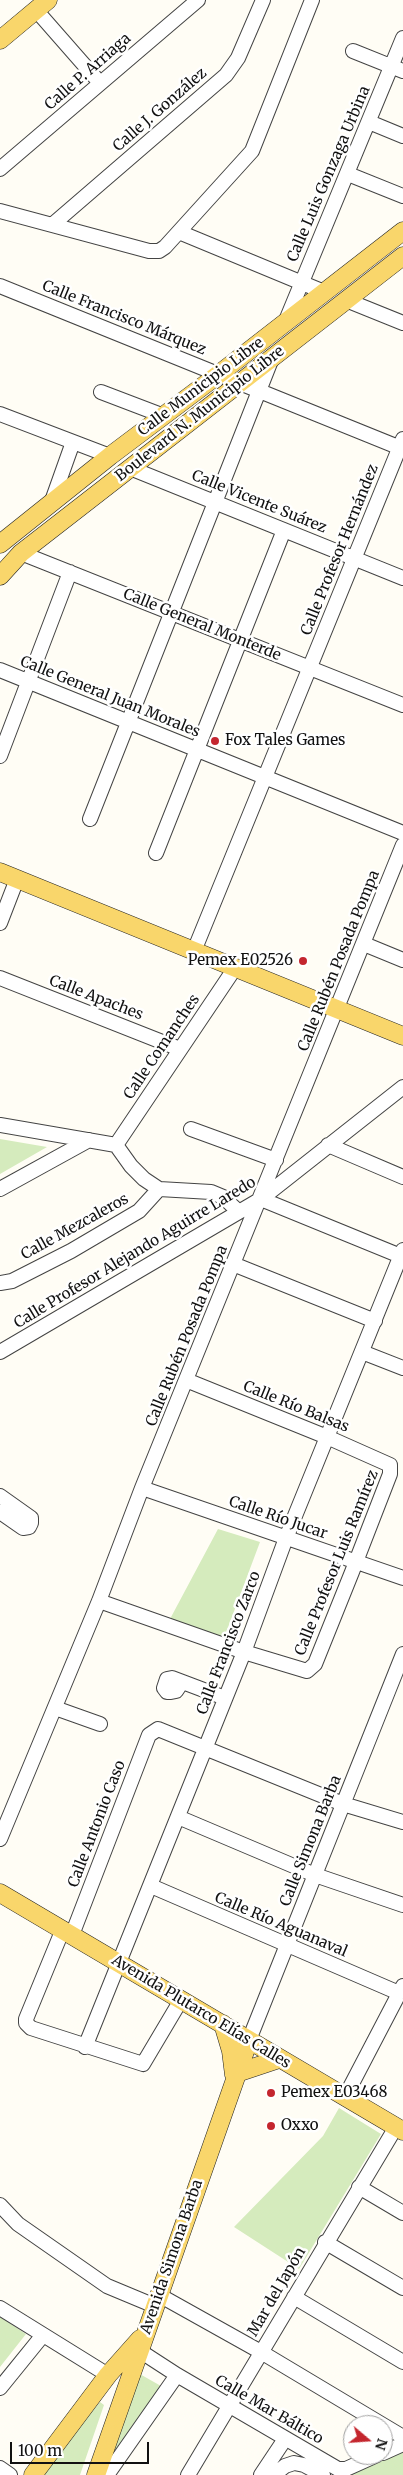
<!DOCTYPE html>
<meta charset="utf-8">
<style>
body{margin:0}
#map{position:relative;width:403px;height:2475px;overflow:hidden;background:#fffdf5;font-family:Merriweather,serif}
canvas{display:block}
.north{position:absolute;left:343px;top:2415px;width:50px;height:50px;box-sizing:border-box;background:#fff;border:1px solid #a0a0a0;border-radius:50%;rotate:108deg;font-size:14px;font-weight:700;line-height:20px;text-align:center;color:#111}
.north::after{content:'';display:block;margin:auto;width:18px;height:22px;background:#c4262e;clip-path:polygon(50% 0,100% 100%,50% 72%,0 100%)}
.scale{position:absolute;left:10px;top:2442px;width:139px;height:22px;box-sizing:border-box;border:2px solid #111;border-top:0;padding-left:6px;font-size:15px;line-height:18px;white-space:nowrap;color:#111;-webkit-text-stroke:4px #fff;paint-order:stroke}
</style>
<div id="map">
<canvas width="403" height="2475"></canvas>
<div class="north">N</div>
<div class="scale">100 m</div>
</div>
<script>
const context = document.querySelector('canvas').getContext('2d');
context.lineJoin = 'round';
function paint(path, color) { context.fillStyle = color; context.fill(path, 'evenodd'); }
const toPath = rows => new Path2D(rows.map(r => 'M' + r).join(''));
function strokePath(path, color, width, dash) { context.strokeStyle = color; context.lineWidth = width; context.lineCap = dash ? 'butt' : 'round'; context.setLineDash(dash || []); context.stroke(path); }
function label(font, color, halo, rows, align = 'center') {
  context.font = font + ' Merriweather,serif'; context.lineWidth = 5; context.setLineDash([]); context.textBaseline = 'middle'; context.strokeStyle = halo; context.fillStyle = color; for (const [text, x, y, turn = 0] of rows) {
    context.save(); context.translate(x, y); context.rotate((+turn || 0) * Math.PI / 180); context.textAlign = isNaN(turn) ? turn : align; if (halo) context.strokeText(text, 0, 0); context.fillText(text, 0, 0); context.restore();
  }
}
const green = toPath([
 [0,1139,47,1147,0,1174],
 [218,1529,260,1542,224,1638,170,1619],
 [339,2108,381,2134,299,2269,234,2227,323,2136],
 [0,2317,26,2334,0,2367],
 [138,2373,161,2386,103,2474],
 [100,2402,104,2405,80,2475,39,2475],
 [403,2443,403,2475,343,2475]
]);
const minor = toPath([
 [36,10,100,83],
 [353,51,403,71],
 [369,122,403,136],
 [0,169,198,0],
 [348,174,403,196],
 [0,211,149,251,159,251,165,247,252,151,312,0],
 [52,225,226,75,238,58,263,0],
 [179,232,324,292],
 [0,286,403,449],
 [346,300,403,323],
 [285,323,403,38],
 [101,392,164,416],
 [0,414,110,456],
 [130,468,403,578],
 [52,501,73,442],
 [21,553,403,705],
 [0,670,403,833],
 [0,756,70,572],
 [90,819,272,358],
 [156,853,284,530],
 [0,923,17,879],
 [364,944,403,960],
 [194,951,403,439],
 [0,978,180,1049],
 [0,1125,116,1145,131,1166,144,1179,159,1189,211,1192,223,1197,239,1212],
 [191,1129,276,1160],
 [116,1145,235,968],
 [328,1145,403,1177],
 [0,1189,89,1140],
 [261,1199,403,1257],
 [233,1264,375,1321],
 [0,1283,12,1281,71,1251,139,1211,159,1189],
 [0,1352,261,1199,403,1087],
 [362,1352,403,1368],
 [142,1488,403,1578],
 [0,1496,31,1518,31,1523,29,1527,23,1528,0,1512],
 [99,1601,244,1652,307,1671,315,1664,352,1572,390,1474,390,1465,327,1437,186,1380],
 [182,1682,176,1691,171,1692,167,1692,164,1688,167,1679,172,1678,225,1698],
 [55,1708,100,1724],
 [178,1817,315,1875,403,1905],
 [0,1839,99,1601,142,1488,403,845],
 [151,1886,399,1993],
 [63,1929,26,2019,26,2023,31,2028,143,2064,181,2000],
 [72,1935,149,1735,158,1729,343,1804,403,1822],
 [249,2040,403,1654],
 [85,2047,244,1652,286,1538,403,1250],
 [345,2097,403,1986],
 [359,2187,403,2213],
 [0,2205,18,2224,107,2286,155,2306],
 [325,2242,403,2288],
 [159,2295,261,2352,403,2437],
 [294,2297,403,2362],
 [0,2308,108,2375],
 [140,2351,177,2375,338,2469,346,2469,377,2455],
 [0,2388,43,2335],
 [383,2453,403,2444],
 [0,2468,10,2475],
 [107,2475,177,2375],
 [188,2475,396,2127],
 [261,2475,285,2439],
 [274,2475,285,2466,294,2463,304,2465,323,2475]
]);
const major = toPath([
 [0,40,48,0],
 [0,544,110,456,219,374,403,231],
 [0,576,21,553,403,256],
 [0,872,403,1036],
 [0,1893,403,2131],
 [223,2024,231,2051,234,2075],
 [237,2073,279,2059],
 [33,2475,108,2375,140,2339],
 [96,2475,249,2040]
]);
const markers = [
 [215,741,5,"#c4262e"],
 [303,961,5,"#c4262e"],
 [271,2093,5,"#c4262e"],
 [271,2126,5,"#c4262e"]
];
const streetNames = [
 ["Calle P. Arriaga",88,72,-41],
 ["Calle J. González",160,110,-41],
 ["Calle Luis Gonzaga Urbina",329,174,-67],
 ["Calle Francisco Márquez",124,318,22],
 ["Calle Municipio Libre",201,387,-37],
 ["Boulevard N. Municipio Libre",200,414,-38],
 ["Calle Vicente Suárez",259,502,22],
 ["Calle Profesor Hernández",340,550,-68],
 ["Calle General Monterde",202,625,22],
 ["Calle General Juan Morales",110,697,22],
 ["Calle Rubén Posada Pompa",339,961,-68],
 ["Calle Apaches",96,998,21],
 ["Calle Comanches",162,1047,-56],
 ["Calle Mezcaleros",75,1227,-29],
 ["Calle Profesor Alejando Aguirre Laredo",135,1253,-31],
 ["Calle Rubén Posada Pompa",187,1336,-68],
 ["Calle Río Balsas",296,1407,22],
 ["Calle Río Jucar",278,1518,19],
 ["Calle Profesor Luis Ramírez",337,1563,-68],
 ["Calle Francisco Zarco",229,1643,-69],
 ["Calle Antonio Caso",97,1824,-69],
 ["Calle Simona Barba",311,1841,-68],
 ["Calle Río Aguanaval",281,1925,23],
 ["Avenida Plutarco Elías Calles",201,2012,31],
 ["Avenida Simona Barba",172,2257,-71],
 ["Mar del Japón",277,2292,-60],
 ["Calle Mar Báltico",269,2410,30]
];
const poiNames = [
 ["Fox Tales Games",225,741],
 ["Pemex E02526",293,961,"right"],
 ["Pemex E03468",281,2093],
 ["Oxxo",281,2126]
];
paint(green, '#d5ebbd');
strokePath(minor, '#444', 16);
strokePath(major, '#222', 19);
strokePath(minor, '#fff', 14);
strokePath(major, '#f9d66b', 18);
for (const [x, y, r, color] of markers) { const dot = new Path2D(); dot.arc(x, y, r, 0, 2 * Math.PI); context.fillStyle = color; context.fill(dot); strokePath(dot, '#fff', 2); }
label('15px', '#111', '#fff', streetNames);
label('15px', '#111', '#fff', poiNames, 'left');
</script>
